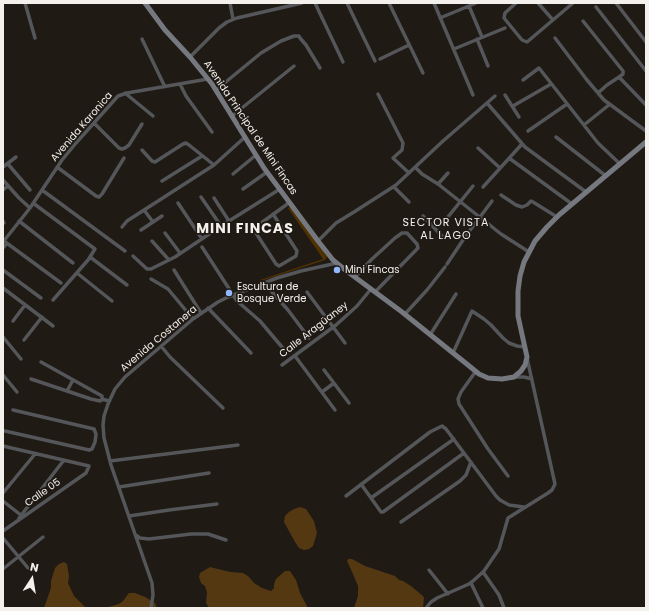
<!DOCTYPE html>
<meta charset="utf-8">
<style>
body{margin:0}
#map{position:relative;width:649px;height:611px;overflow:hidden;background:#1f1a14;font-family:Poppins,sans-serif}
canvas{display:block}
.frame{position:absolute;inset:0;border:4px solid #f4f0ec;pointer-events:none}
.north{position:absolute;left:12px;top:559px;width:40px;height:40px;-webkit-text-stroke:3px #1f1a14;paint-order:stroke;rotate:12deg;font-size:11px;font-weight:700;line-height:16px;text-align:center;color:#f4f0ec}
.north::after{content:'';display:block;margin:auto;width:14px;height:18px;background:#f4f0ec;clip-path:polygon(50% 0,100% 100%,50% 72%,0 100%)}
</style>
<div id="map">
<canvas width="649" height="611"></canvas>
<div class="frame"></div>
<div class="north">N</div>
</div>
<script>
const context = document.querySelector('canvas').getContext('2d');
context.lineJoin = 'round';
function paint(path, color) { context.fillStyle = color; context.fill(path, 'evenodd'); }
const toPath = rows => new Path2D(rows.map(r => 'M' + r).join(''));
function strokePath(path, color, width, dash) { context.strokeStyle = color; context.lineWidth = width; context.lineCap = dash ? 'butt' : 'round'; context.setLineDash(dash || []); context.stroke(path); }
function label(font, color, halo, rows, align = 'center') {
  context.font = font + ' Poppins,sans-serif'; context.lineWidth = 3.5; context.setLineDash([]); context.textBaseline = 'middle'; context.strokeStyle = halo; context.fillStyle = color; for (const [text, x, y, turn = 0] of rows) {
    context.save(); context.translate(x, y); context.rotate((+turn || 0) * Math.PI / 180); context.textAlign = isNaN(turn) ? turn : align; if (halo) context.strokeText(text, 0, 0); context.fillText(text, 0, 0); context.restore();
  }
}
const green = toPath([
 [290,207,327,257,325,260,261,281,260,280,323,259,288,208]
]);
const forest = toPath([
 [300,507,306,509,314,521,317,533,313,546,309,549,304,550,299,548,295,542,284,522,285,516,289,512,294,509],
 [348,559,352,559,365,566,395,576,399,580,403,581,411,586,423,596,424,598,423,608,354,608,358,596,358,586,353,574,347,561],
 [64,562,67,564,69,576,68,583,74,596,86,608,44,608,51,588,51,581,55,568,59,564],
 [210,567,230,572,243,573,248,576,254,583,262,588,271,591,274,588,274,584,276,579,285,571,290,571,296,580,300,593,308,608,209,608,206,603,207,593,205,586,201,583,199,577,200,573],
 [129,593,135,593,145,597,155,603,157,608,105,608,119,604,123,601]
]);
const street = toPath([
 [25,3,35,38],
 [230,3,233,19],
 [315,3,343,62],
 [347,3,375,61],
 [389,3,423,73],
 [434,3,473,95],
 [516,3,505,13,504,18,522,40,527,42,573,3],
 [538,3,553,20],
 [616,3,646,42],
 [469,6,482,37],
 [596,7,646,71],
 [440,18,476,3],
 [583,21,623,71,623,74,619,77,607,85,598,93],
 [555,38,587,80,604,100,646,131],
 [142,39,165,87],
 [477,39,488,66],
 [454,49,505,28],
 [190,57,219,28,227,22,237,18,302,3],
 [380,59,409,45],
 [619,77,646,105],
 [523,80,539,68,598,143,620,164],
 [180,84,186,96,212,132],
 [216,90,261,53,281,41,294,36,299,36,300,38,306,45,320,68],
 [125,93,153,116],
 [378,94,403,143,402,150,393,158,409,173],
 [505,95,519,117],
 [487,103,525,147,586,192],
 [513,106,551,84],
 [232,116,294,66],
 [94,123,119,148,122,149,125,148,129,145,142,124],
 [584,125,610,104],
 [528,131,567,104],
 [556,137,606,176],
 [478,148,500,168],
 [142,150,152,161,155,162,183,144,186,143,189,145,214,165],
 [509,158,572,204],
 [8,164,30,190],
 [3,167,16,157],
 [57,167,96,196,99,197,102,194,124,158],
 [415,167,422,174,438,184,501,234,529,252],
 [233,174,256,155],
 [3,180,19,198,30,208],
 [162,181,202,156],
 [438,184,448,173],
 [394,187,409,202],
 [483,187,522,144],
 [243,189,267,172],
 [3,190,8,186],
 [42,190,125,251],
 [501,195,516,205,522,207,527,205,531,201,533,202,557,217],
 [201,197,221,226],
 [214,198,229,221],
 [33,203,95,249,88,260,53,300],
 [178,203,202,239],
 [144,210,153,222],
 [273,214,297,251,296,256,279,266,276,264,254,230,257,226,286,205,289,202],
 [423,216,442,236],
 [3,221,4,223],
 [19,221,73,263],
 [443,223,473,186],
 [122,227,127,221,214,165,245,137],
 [141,230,162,216],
 [165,233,180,253],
 [4,241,61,283],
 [152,241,169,260],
 [318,241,336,223,354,212,396,185,443,141,495,96],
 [3,242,30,208,62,160,76,143,118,96,127,93,208,79],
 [202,247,237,301,260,321,287,353],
 [3,248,7,243],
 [133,256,147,269,151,269,175,257,221,226,280,189],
 [90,257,127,285],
 [447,264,465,237,492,201],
 [3,270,41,298],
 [174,270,201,313],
 [77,273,112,301],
 [355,277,372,259,395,238,402,233,407,233,417,244,418,248,375,292],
 [151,279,168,289,193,319],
 [267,282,272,292,288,310,309,338],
 [3,288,53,326],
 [307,292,345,343],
 [208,308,251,353],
 [405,314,427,290,445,267],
 [13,321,25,305],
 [430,335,456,294],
 [3,337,21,359],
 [24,340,42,317],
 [161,346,170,357,223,408],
 [453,353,472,311,484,319,491,325,503,338,509,343,517,346,525,347],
 [295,356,335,410],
 [41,362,102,396,102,399,109,401],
 [282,365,336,325,357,306,371,289],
 [324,370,349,403],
 [476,371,461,392,458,399,459,404,488,449,508,476],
 [3,375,17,392],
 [515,377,524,377,532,379],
 [31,379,91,399,100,401,102,399],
 [67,391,73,380],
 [322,392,334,383],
 [5,431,89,450,92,449,95,442,96,434,94,429,13,410],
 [3,446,89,466,86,473,3,531],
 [110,461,238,445],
 [361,484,381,512,383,512,464,453],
 [119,487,209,473],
 [3,493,35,454],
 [346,496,430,432,442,426,446,429,496,496,500,500,509,505,524,507],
 [371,498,454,439],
 [3,501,22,516],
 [129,516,169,510,217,504],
 [19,518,64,460],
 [401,522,460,481,466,475,471,462],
 [135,534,140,538,149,539,191,534,208,534,226,540],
 [3,538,28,568],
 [3,569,43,537],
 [429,570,448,594],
 [483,572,499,595,504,608],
 [471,583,483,608],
 [151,608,153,595,152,583,111,465,104,438,103,425,104,416,108,404,115,389,125,377,193,319,218,302,228,297,277,278,301,271,337,263],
 [426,608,431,602,437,598,469,584,473,581,484,571,499,549,508,518,548,493,552,490,555,484,527,358]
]);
const secondary = toPath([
 [145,3,165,30,190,57,212,84,264,168,318,241,333,260,344,269,402,312,468,365,479,374,488,378,502,379,514,377,521,371,525,365,527,357,518,316,518,291,520,276,524,262,535,241,547,227,559,215,646,142]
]);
const markers = [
 [337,270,4,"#91b8fd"],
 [229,293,4,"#91b8fd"]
];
const streetNames = [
 ["Avenida Karonica",82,127,-49],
 ["Avenida Principal de Mini Fincas",250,128,56],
 ["Calle Aragüaney",314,330,-38],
 ["Avenida Costanera",159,339,-40],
 ["Calle 05",43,493,-35]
];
const poiNames = [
 ["Mini Fincas",345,270],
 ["Escultura de",237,287],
 ["Bosque Verde",237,299]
];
const neighbourhoodNames = [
 ["SECTOR VISTA",446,223],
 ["AL LAGO",446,236]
];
const districtNames = [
 ["MINI FINCAS",245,229]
];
paint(green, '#503100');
paint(forest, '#543812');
strokePath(street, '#54565a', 3.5);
strokePath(secondary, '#75787e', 5);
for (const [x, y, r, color] of markers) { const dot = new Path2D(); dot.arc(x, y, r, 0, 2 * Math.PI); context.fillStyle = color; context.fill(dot); strokePath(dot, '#1f1a14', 1.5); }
label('10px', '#f4f0ec', '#1f1a14', streetNames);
label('10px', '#f4f0ec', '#1f1a14', poiNames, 'left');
context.letterSpacing = '1px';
label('11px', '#f4f0ec', '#1f1a14', neighbourhoodNames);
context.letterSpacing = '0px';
context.letterSpacing = '1px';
label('bold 14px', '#f4f0ec', '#1f1a14', districtNames);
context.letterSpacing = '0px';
</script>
